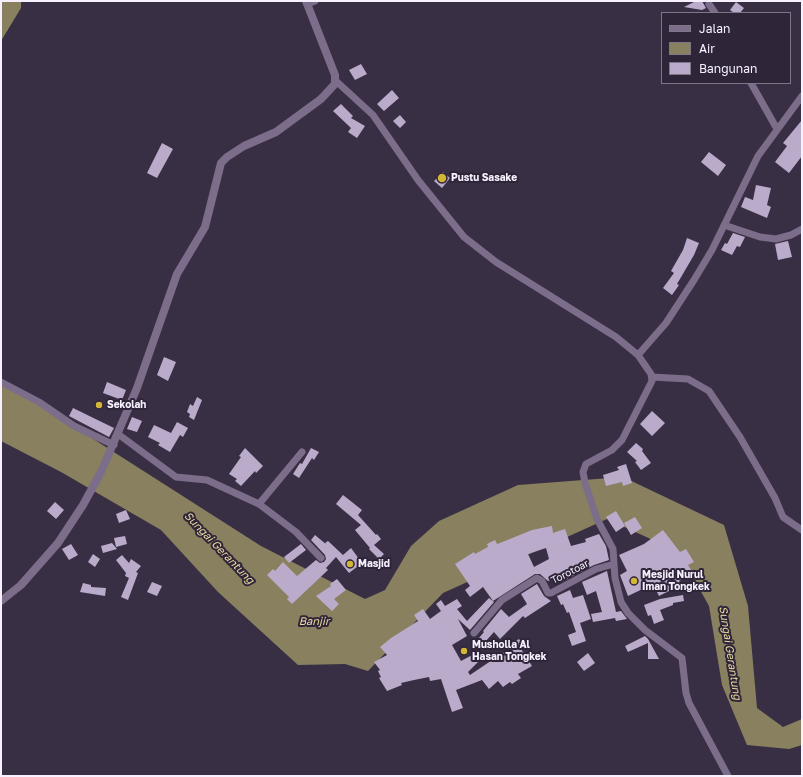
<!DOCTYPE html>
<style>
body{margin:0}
#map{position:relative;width:803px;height:777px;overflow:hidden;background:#392f44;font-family:"Golos Text",sans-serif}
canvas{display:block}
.frame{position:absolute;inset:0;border:2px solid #f7f1ff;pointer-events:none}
.legend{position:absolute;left:661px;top:12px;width:130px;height:72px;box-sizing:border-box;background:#2f2539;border:1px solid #7f7788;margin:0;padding:5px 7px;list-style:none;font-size:12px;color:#f7f1ff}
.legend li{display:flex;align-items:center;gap:8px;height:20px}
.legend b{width:20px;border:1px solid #7f7788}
</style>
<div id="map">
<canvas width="803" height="777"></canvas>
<div class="frame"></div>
<ul class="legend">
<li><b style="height:5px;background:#7c6d8b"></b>Jalan</li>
<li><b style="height:11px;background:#88805e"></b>Air</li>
<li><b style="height:11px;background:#bbabcb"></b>Bangunan</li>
</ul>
</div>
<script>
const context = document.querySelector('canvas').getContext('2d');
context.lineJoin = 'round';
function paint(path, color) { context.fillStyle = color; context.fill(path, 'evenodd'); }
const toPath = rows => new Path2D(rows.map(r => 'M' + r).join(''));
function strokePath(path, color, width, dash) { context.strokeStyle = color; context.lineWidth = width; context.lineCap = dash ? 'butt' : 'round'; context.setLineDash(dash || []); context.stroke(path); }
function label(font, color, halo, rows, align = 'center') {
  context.font = font + ' "Golos Text",sans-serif'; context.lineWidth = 4; context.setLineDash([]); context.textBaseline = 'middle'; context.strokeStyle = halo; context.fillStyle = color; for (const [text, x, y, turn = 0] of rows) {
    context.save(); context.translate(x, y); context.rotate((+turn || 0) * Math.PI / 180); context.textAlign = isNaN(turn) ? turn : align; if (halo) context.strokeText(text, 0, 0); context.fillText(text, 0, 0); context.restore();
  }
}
const water = toPath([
 [1,1,21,1,21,8,1,41],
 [1,380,261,546,365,599,385,590,411,546,439,521,518,485,623,477,724,525,748,606,757,708,783,727,802,719,802,745,789,749,747,745,722,685,709,606,679,552,607,519,443,593,368,671,345,664,298,665,218,592,161,530,61,472,1,441]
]);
const building = toPath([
 [696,1,702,1,706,8,702,10,684,7],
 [736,2,744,8,740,13,734,13,730,10],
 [361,64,367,74,355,80,349,70],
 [392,90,399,98,384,111,377,104],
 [341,104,353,116,351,118,365,126,357,138,348,132,351,128,333,111],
 [400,115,406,122,400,128,393,121],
 [802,120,802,156,789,173,775,162,787,146,783,143],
 [162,143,173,149,157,178,147,173],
 [709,152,726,165,718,176,701,162],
 [443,172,450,178,442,188,434,181],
 [756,185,771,188,767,205,771,207,767,218,741,207,745,197,753,200],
 [733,233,745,237,740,247,737,246,732,255,721,250,725,243,727,244],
 [687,238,699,243,694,255,677,284,679,285,672,295,663,288,674,273,671,271,683,250],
 [788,241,792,257,778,260,775,244],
 [164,357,176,362,168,381,157,375],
 [107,382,126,390,122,400,103,393],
 [197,397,202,400,194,420,189,417,190,414,187,412,190,404,193,406],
 [73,408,114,428,109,437,69,416],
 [652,411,665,423,652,436,640,424],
 [132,417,142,421,137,432,127,429],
 [177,422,188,428,183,437,180,435,170,452,158,445,160,443,148,437,154,425,171,433],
 [636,443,643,449,642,451,651,463,641,470,635,462,637,461,627,452],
 [245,448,263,466,256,473,255,471,241,486,235,481,237,479,229,474,241,457,239,456],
 [311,448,319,452,314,460,312,458,299,478,293,474,300,463,302,464],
 [626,464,632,483,623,486,622,482,606,486,603,475,619,470,617,467],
 [343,495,362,510,358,515,376,535,377,534,381,539,374,545,384,554,379,559,369,549,370,548,355,530,361,525,336,504],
 [55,502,64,510,56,519,47,511],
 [126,510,130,519,119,523,116,514],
 [616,511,625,526,616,532,606,517],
 [635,517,642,528,631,535,624,523],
 [552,526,553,533,565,529,571,546,586,542,585,539,599,534,606,546,609,560,594,565,561,582,559,576,548,581,540,574,535,574,493,601,483,587,470,597,465,590,470,586,455,564,474,552,475,554,488,547,487,544,495,540,497,544,500,543,532,530],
 [546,548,549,559,534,567,528,554],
 [663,530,680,552,686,549,694,562,688,565,693,573,679,581,681,585,659,596,653,584,628,596,620,575,627,571,619,555,644,544],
 [315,535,327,545,325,543,328,541,343,555,351,548,362,563,349,573,336,557,326,568,328,570,292,604,287,599,289,597,267,575,273,569,275,571,283,562,297,576,316,560,320,563,324,562,326,559,325,555,311,540],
 [125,536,127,544,116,547,114,538],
 [112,543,117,549,103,553,101,546],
 [71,544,78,555,69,560,62,549],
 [301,544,306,550,289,563,284,557],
 [93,554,100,559,95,567,88,562],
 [122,555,129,563,131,559,141,566,136,572,138,573,128,600,121,597,129,578,125,576,126,573,116,560],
 [607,571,616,612,621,611,627,619,616,621,615,618,593,622,591,614,602,612,596,591,587,595,582,582],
 [337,579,346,590,334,599,339,604,332,611,316,596,331,586,330,584],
 [152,582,162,586,157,596,147,592],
 [83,583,91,585,91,587,106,588,105,596,80,592],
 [537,584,544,596,551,601,525,618,523,616,500,639,494,632,484,643,479,638,484,632,483,631,501,609,509,617,527,604,521,594],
 [570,590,573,598,583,595,591,619,580,623,586,641,572,646,568,635,576,632,569,612,567,613,563,604,561,605,557,596],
 [683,595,684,601,673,603,673,605,660,610,664,620,654,624,651,615,648,616,644,605,660,599],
 [489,598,494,602,470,630,458,619,467,636,452,645,461,661,476,653,480,660,468,672,470,675,510,648,508,646,519,639,525,647,521,649,532,666,518,674,521,678,512,684,510,682,503,687,498,681,489,689,482,680,456,690,463,708,452,712,441,679,430,681,429,677,414,680,401,683,402,685,387,691,379,678,381,677,378,671,380,670,374,662,387,655,380,647,391,638,418,621,414,615,423,609,430,619,441,611,436,604,441,600,445,606,457,599,462,606,457,609,467,621],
 [645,636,648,639,659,659,648,659,648,643,628,652,625,646],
 [588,653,595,663,584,671,577,662]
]);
const minor = toPath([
 [307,4,315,1],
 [709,4,715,13],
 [336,81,373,115,418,180,464,237,496,262,616,337,638,355],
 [751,83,777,129],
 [724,225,760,237,776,239,791,235,802,229],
 [652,377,688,379,709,391,740,437,775,498,783,517,802,530],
 [1,382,39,402,74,426,114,445],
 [118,434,176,477,207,480,259,504,296,532,321,558],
 [259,504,302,452],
 [474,633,502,600,537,578,542,581,548,593,551,593,596,569,614,564],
 [728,776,689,703,686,693,682,658,645,630,628,613,621,602,615,578,613,549,597,519,585,483,583,472,586,464,612,450,622,440,652,381,651,374,638,355,666,323,694,280,712,250,758,156,802,96]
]);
const tertiary = toPath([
 [1,601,21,585,58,543,83,505,101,472,137,388,177,274,205,227,221,163,227,157,244,146,276,132,321,99,335,84,335,75,306,1]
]);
const markers = [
 [442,178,5,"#d3b635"],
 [99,405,4,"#d3b635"],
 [350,564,4,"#d3b635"],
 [634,581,4,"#d3b635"],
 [464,651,4,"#d3b635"]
];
const poiNames = [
 ["Pustu Sasake",451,178],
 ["Sekolah",107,405],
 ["Masjid",358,564],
 ["Mesjid Nurul",642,575],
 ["Iman Tongkek",642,587],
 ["Musholla Al",472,645],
 ["Hasan Tongkek",472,657]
];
const streetNames = [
 ["Torotoar",570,572,-27]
];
const waterNames = [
 ["Sungai Gerantung",219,548,46],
 ["Banjir",314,622],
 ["Sungai Gerantung",730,653,81]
];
paint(water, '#88805e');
paint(building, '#bbabcb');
strokePath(minor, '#7c6d8b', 7);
strokePath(tertiary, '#7c6d8b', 8);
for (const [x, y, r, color] of markers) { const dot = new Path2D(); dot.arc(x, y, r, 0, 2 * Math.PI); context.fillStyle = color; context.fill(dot); strokePath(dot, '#2f2539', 1.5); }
label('bold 10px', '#f7f1ff', '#2f2539', poiNames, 'left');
label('10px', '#f7f1ff', '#2f2539', streetNames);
label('italic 11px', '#e7d89d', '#2f2539', waterNames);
</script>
